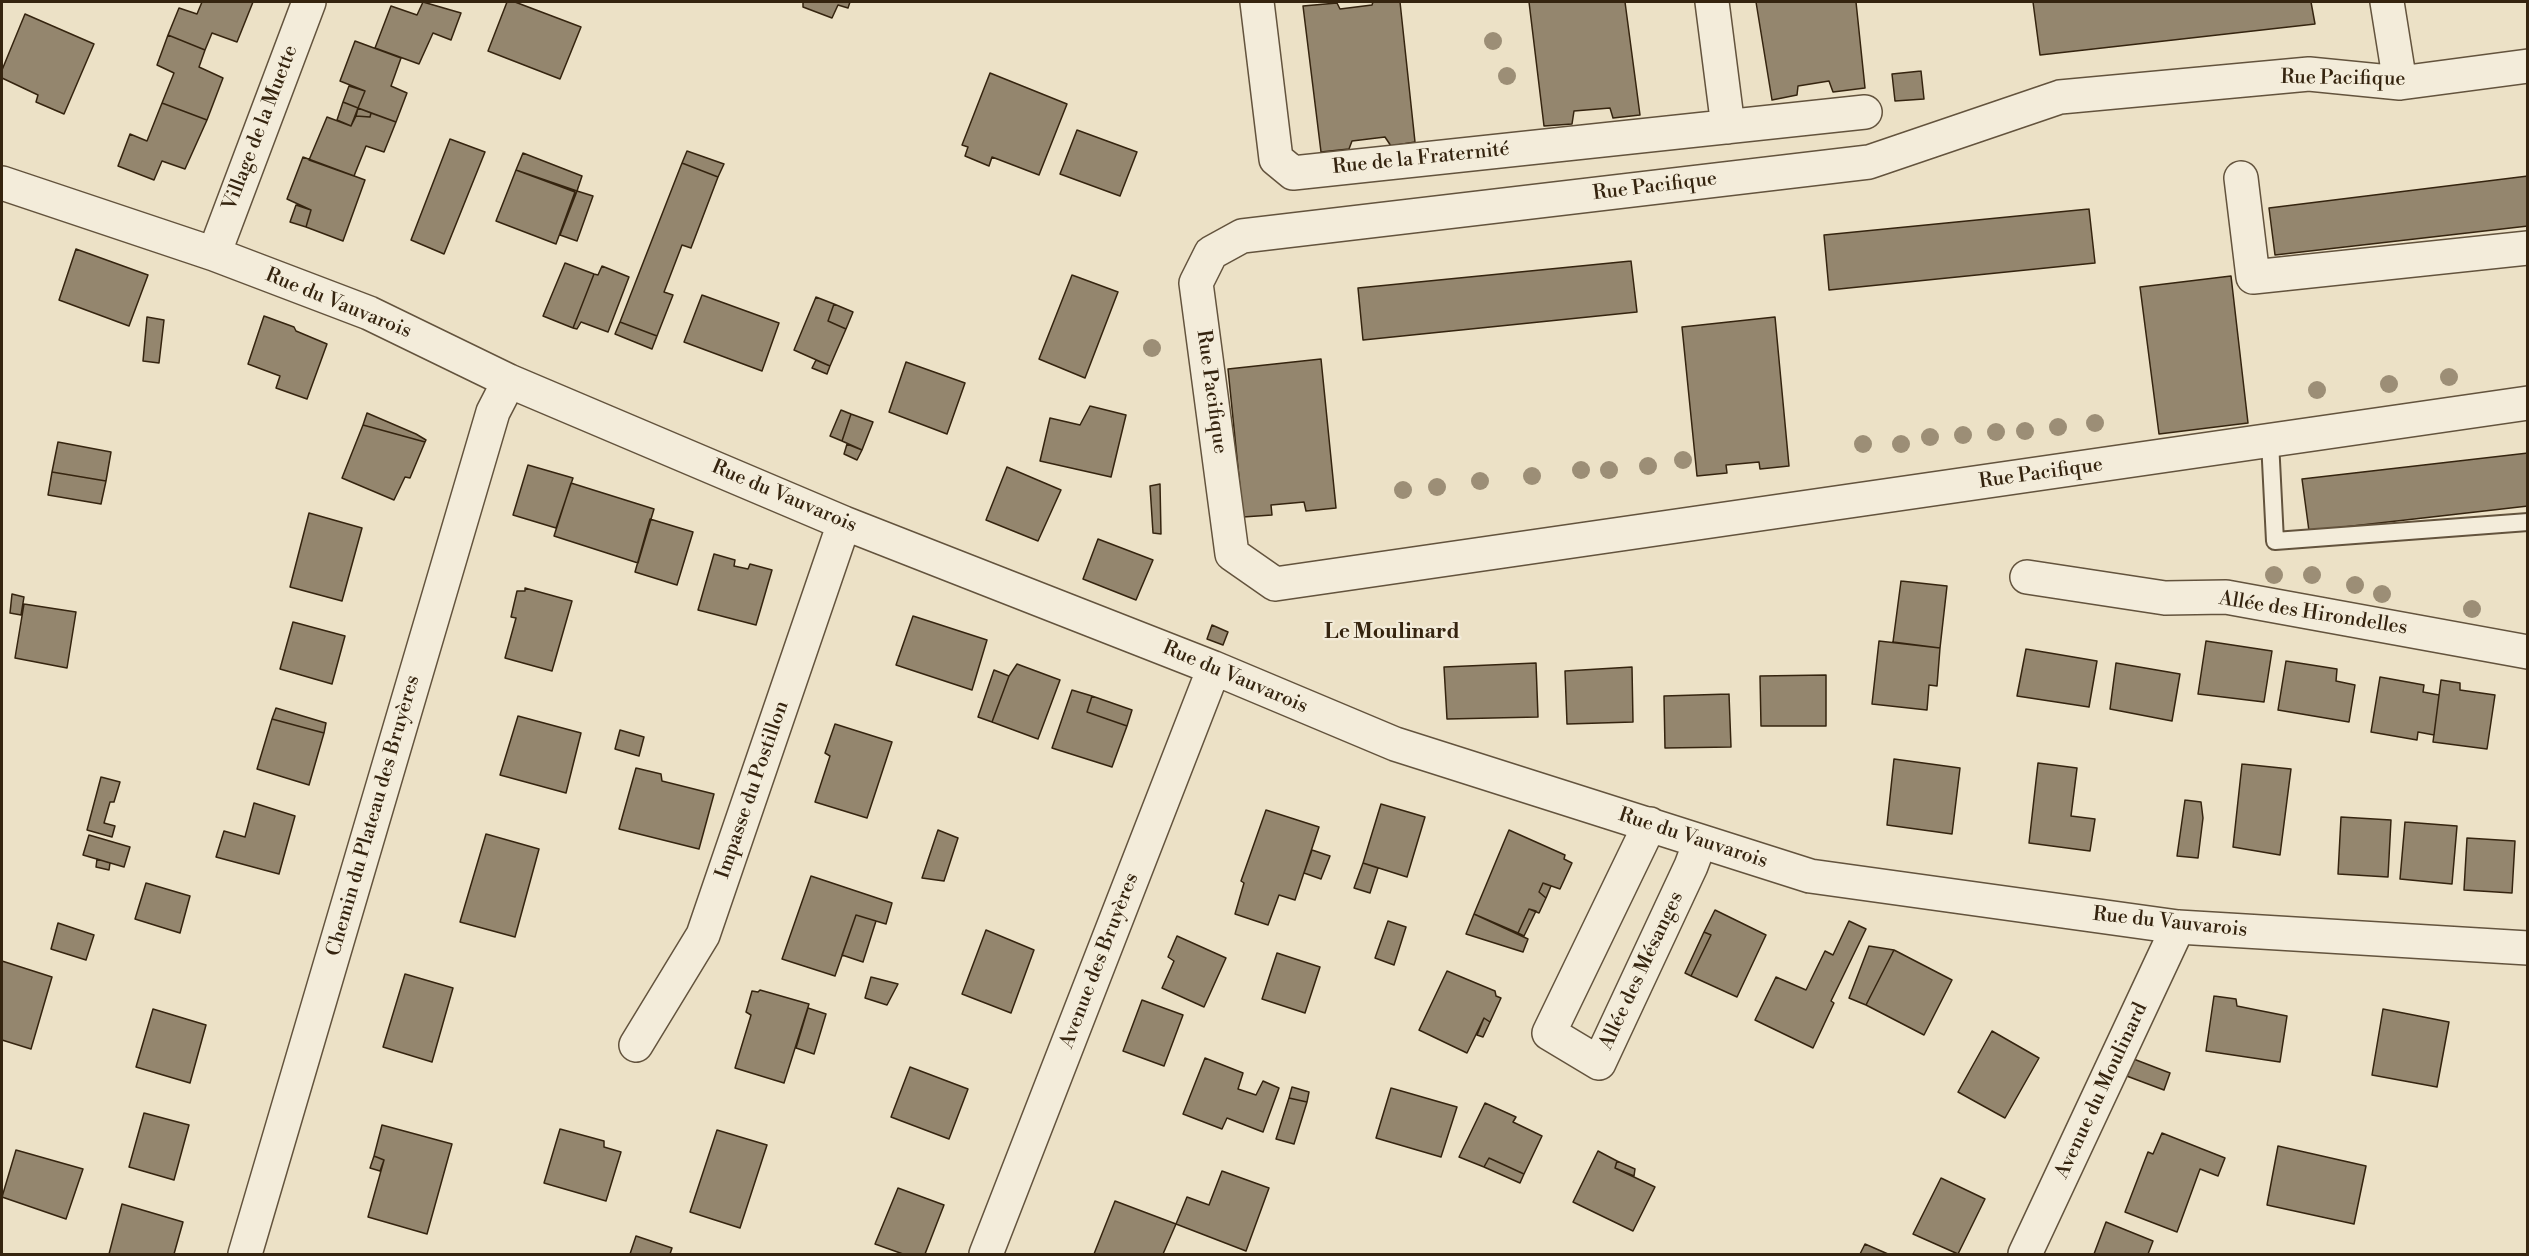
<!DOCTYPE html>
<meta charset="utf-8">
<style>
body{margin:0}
#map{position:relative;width:2529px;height:1256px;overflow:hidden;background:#ece1c6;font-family:"Libre Bodoni",serif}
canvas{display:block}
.frame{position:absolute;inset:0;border:3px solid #35240f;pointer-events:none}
</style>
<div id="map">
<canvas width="2529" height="1256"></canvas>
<div class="frame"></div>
</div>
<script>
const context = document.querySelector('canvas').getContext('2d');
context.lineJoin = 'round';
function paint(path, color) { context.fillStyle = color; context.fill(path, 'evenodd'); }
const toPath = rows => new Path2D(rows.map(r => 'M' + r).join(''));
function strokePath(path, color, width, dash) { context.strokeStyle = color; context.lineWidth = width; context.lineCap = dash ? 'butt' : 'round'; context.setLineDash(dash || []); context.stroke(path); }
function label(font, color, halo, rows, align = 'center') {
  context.font = font + ' "Libre Bodoni",serif'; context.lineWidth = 4.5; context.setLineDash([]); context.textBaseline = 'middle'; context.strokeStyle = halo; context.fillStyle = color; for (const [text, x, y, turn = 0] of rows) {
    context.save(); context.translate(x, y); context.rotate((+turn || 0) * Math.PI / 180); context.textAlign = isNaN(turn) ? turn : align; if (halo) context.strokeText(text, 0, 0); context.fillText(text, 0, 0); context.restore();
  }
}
const building = toPath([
 [202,2,253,2,237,42,212,33,205,50,168,35,179,8,197,14,202,2],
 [423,2,461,13,451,40,433,33,419,64,375,48,391,6,417,15,423,2],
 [507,2,515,2,581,27,560,79,488,51,507,2],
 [803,2,850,2,848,8,838,5,832,18,803,7,803,2],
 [1373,2,1400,2,1415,142,1391,146,1385,137,1352,141,1349,149,1321,152,1303,6,1337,3,1340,9,1372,5,1373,2],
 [1529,2,1625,2,1640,115,1613,118,1610,108,1574,111,1572,124,1544,126,1529,2],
 [1756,2,1856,2,1865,88,1833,92,1829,81,1798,86,1797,95,1772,100,1756,2],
 [2033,2,2311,2,2315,24,2040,55,2033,2],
 [25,14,94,44,64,114,36,102,38,95,2,78,2,70,25,14],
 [168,35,205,50,199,67,223,78,207,120,162,103,174,73,157,65,168,35],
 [355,41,401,58,391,86,407,93,396,122,358,108,365,91,340,81,355,41],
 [1921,71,1924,99,1895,101,1892,74,1921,71],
 [990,73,1067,104,1039,175,992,157,989,166,965,156,968,147,962,145,990,73],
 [349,86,365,91,358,108,343,102,349,86],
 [343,102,358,108,351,126,337,120,343,102],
 [162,103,207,120,185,169,162,161,154,180,118,166,130,134,147,141,162,103],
 [358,108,371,113,370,117,356,116,358,108],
 [371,113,396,122,384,152,366,146,354,176,309,160,327,117,351,126,356,116,370,117,371,113],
 [1077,130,1137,152,1120,196,1060,174,1077,130],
 [450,139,485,152,444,254,411,240,450,139],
 [687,151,724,164,718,177,682,163,687,151],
 [523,153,582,176,577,191,516,170,523,153],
 [303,157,365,180,343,241,306,227,311,210,287,199,303,157],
 [682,163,718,177,691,248,682,245,664,292,673,295,657,336,620,322,682,163],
 [516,170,575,192,556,244,496,221,516,170],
 [2528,176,2528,226,2275,255,2269,208,2528,176],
 [577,191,593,196,577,241,560,235,577,191],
 [296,205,311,210,306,227,290,222,296,205],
 [2089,209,2095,263,1829,290,1824,235,2089,209],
 [76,249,148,275,129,326,59,300,76,249],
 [1631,261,1637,312,1363,340,1358,288,1631,261],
 [565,263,594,274,573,328,543,316,565,263],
 [602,266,629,277,608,332,581,322,577,329,573,328,594,274,598,275,602,266],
 [1072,275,1118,292,1085,378,1039,359,1072,275],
 [2231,276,2248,423,2159,434,2140,287,2231,276],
 [702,295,779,323,762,371,684,342,702,295],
 [816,297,834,304,828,321,846,329,830,366,794,350,816,297],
 [834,304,853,312,846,329,828,321,834,304],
 [264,316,294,327,296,331,327,344,307,399,276,388,280,376,248,364,264,316],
 [147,317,164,320,159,363,143,361,147,317],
 [1775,317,1789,466,1760,469,1759,462,1726,465,1727,473,1697,476,1682,327,1775,317],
 [620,322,657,336,652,349,615,334,620,322],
 [1321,359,1336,508,1306,511,1304,502,1271,505,1272,515,1243,517,1228,369,1321,359],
 [816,360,830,366,827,374,812,368,816,360],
 [906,362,965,383,947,434,889,412,906,362],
 [1090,406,1126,415,1111,477,1040,461,1050,418,1080,425,1090,406],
 [841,410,851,414,842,441,830,436,841,410],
 [367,413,416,434,426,440,425,442,363,425,367,413],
 [851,414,873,422,862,450,842,441,851,414],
 [363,425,425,442,410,478,405,477,394,500,342,478,363,425],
 [58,442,111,452,106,481,52,472,58,442],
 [847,444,862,450,857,460,844,454,847,444],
 [2528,453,2528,506,2309,531,2302,479,2528,453],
 [528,465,573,478,556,528,513,515,528,465],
 [1007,467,1061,490,1038,541,986,520,1007,467],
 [52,472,106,481,101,504,48,495,52,472],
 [571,483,654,509,638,563,554,536,571,483],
 [1160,484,1161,534,1153,533,1150,486,1160,484],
 [309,513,362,528,342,601,290,587,309,513],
 [650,519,693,532,677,585,635,572,650,519],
 [1098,539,1153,560,1136,600,1083,579,1098,539],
 [714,554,735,560,734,566,748,569,750,564,772,570,756,625,698,610,714,554],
 [1901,581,1947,586,1940,648,1893,642,1901,581],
 [525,588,572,601,552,671,505,658,516,618,511,617,517,591,525,591,525,588],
 [12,594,24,597,21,615,10,613,12,594],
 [24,604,76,612,67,668,15,658,24,604],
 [913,616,987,640,972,690,896,665,913,616],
 [293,622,345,636,332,684,280,669,293,622],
 [1212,625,1228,632,1223,645,1207,639,1212,625],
 [1879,641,1940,648,1937,686,1929,685,1927,710,1872,704,1879,641],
 [2206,641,2272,651,2264,702,2198,694,2206,641],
 [2026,649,2097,661,2089,707,2017,696,2026,649],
 [2286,661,2337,669,2336,681,2355,685,2349,722,2278,710,2286,661],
 [1536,663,1538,717,1447,719,1444,667,1536,663],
 [2116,663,2180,674,2172,721,2110,709,2116,663],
 [1017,664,1060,680,1038,739,992,722,1009,676,1017,664],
 [1632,667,1633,722,1567,724,1565,671,1632,667],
 [994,670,1009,676,992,722,978,717,994,670],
 [1826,675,1826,726,1761,726,1760,676,1826,675],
 [2380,677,2424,685,2423,692,2439,695,2434,735,2418,732,2417,740,2371,732,2380,677],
 [2441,680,2460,683,2460,690,2495,695,2487,749,2433,742,2441,680],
 [1072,690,1092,696,1087,712,1127,726,1112,767,1052,748,1072,690],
 [1729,694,1731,747,1665,748,1664,696,1729,694],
 [1092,696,1132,710,1127,726,1087,712,1092,696],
 [276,708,326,723,324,733,272,719,276,708],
 [518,716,581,733,566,793,500,775,518,716],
 [272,719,324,733,309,785,257,769,272,719],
 [835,724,892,742,867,818,815,802,830,756,825,753,835,724],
 [620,730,644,737,639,756,615,749,620,730],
 [1894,759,1960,768,1952,834,1887,825,1894,759],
 [2038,763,2077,768,2071,816,2095,819,2090,851,2029,843,2038,763],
 [2242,764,2291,769,2280,855,2233,847,2242,764],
 [636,768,661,774,662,781,714,794,699,849,619,829,636,768],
 [101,777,120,782,114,802,110,802,104,823,115,826,112,837,87,830,101,777],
 [2185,800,2201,802,2203,818,2198,858,2177,856,2185,800],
 [254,803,295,816,279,874,216,857,224,831,245,837,254,803],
 [1381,804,1425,817,1407,877,1363,863,1381,804],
 [1266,810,1319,827,1295,900,1279,895,1268,925,1235,914,1244,883,1241,881,1266,810],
 [2341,817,2391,820,2388,877,2338,874,2341,817],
 [2405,822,2457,826,2452,884,2400,879,2405,822],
 [938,830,958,838,944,881,922,878,938,830],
 [1509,830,1565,855,1564,859,1572,863,1560,889,1543,883,1539,892,1546,898,1539,913,1529,909,1518,933,1474,914,1509,830],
 [486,834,539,849,515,937,460,922,486,834],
 [89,835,130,847,124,867,83,855,89,835],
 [2467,838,2515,841,2512,893,2464,890,2467,838],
 [1312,850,1330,856,1321,879,1304,873,1312,850],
 [97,859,110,863,109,870,96,867,97,859],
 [1363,863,1378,868,1370,893,1354,888,1363,863],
 [811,876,892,903,886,924,856,915,835,976,782,959,811,876],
 [146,883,190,896,180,933,135,919,146,883],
 [1543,883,1551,886,1546,898,1539,892,1543,883],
 [1529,909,1536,911,1524,936,1518,933,1529,909],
 [1715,910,1766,935,1737,997,1691,976,1711,935,1704,932,1715,910],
 [1474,914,1528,939,1523,952,1466,934,1474,914],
 [856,915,876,921,863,962,842,955,856,915],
 [1388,921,1406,927,1394,965,1375,958,1388,921],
 [1849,921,1866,929,1831,1001,1834,1003,1813,1048,1755,1020,1776,977,1806,990,1825,951,1833,955,1849,921],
 [58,923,94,935,86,960,51,949,58,923],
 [986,930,1034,950,1011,1013,962,994,986,930],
 [1704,932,1711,935,1691,976,1685,973,1704,932],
 [1177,936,1226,958,1204,1007,1162,988,1174,961,1168,957,1177,936],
 [1869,946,1894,950,1866,1005,1849,998,1869,946],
 [1894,950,1952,980,1924,1035,1866,1005,1894,950],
 [1277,953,1320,967,1305,1013,1262,999,1277,953],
 [2,961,52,977,31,1049,2,1040,2,961],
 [1447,971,1495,991,1496,996,1501,998,1490,1022,1484,1018,1467,1053,1419,1030,1447,971],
 [405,974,453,988,432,1062,383,1047,405,974],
 [871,977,898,984,887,1005,865,998,871,977],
 [760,990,809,1004,784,1083,735,1068,751,1015,746,1012,752,991,758,992,760,990],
 [2214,996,2236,999,2237,1006,2287,1016,2280,1062,2206,1051,2214,996],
 [1142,1000,1183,1015,1164,1066,1123,1051,1142,1000],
 [808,1008,826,1014,814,1054,796,1048,808,1008],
 [153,1009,206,1025,190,1083,136,1067,153,1009],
 [2383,1009,2449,1022,2437,1087,2372,1075,2383,1009],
 [1484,1018,1490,1022,1483,1037,1477,1035,1484,1018],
 [1992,1031,2039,1058,2005,1118,1958,1092,1992,1031],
 [1205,1058,1243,1073,1238,1089,1256,1095,1263,1081,1279,1088,1263,1132,1227,1118,1222,1129,1183,1114,1205,1058],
 [2131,1058,2170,1073,2164,1090,2124,1075,2131,1058],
 [910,1067,968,1089,949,1139,891,1117,910,1067],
 [1292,1087,1309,1092,1307,1102,1289,1098,1292,1087],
 [1391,1088,1457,1107,1441,1157,1376,1138,1391,1088],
 [1289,1098,1307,1102,1294,1144,1276,1139,1289,1098],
 [1485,1103,1516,1117,1513,1122,1542,1136,1524,1174,1489,1158,1484,1167,1459,1157,1485,1103],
 [144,1113,189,1125,174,1180,129,1167,144,1113],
 [382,1125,452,1144,427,1234,368,1217,384,1160,374,1156,382,1125],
 [560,1129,604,1141,604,1147,621,1152,606,1201,544,1183,560,1129],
 [717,1130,767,1145,740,1228,690,1212,717,1130],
 [2162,1133,2225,1158,2218,1176,2200,1169,2177,1232,2125,1212,2148,1152,2153,1154,2162,1133],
 [2278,1146,2366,1166,2354,1224,2267,1205,2278,1146],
 [16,1150,83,1169,66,1219,2,1197,16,1150],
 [1598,1151,1617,1161,1615,1168,1655,1187,1633,1231,1573,1202,1598,1151],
 [374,1156,384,1160,380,1171,370,1168,374,1156],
 [1489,1158,1524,1174,1520,1183,1484,1167,1489,1158],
 [1617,1161,1635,1169,1634,1176,1615,1168,1617,1161],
 [1222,1171,1269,1188,1246,1251,1176,1224,1187,1197,1209,1205,1222,1171],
 [1941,1178,1985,1199,1958,1254,1913,1234,1941,1178],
 [898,1188,944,1205,925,1254,903,1254,875,1244,898,1188],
 [1115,1201,1176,1224,1163,1254,1094,1254,1115,1201],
 [122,1204,183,1222,174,1254,109,1254,122,1204],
 [2106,1222,2153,1241,2148,1254,2094,1254,2106,1222],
 [636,1236,672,1248,670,1254,630,1254,636,1236],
 [1865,1244,1888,1254,1860,1254,1865,1244]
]);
const lane = toPath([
 [2270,441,2275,541,2528,522]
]);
const street = toPath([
 [1257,2,1276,159,1293,173,1865,112],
 [1712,2,1728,127],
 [2387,2,2400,83],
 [2528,66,2400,83,2309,74,2060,97,1869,162,1242,236,1211,253,1196,283,1232,554,1275,584,2528,403],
 [2241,178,2253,277,2528,248],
 [2,183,214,254,369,313,509,381,844,523,1214,668,1395,744,1810,876,2178,927,2528,948],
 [214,254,309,2],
 [2027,577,2165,598,2226,597,2528,652],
 [1650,824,1549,1033,1599,1063,1691,866,1700,842],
 [636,1045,703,935,844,523],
 [245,1254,493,412,509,381],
 [986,1254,1214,668],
 [2025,1254,2178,927]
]);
const trees = [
 [1493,41],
 [1507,76],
 [1152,348],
 [2449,377],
 [2389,384],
 [2317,390],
 [2095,423],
 [2058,427],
 [2025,431],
 [1996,432],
 [1963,435],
 [1930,437],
 [1863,444],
 [1901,444],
 [1683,460],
 [1648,466],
 [1581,470],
 [1609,470],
 [1532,476],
 [1480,481],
 [1437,487],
 [1403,490],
 [2274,575],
 [2312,575],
 [2355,585],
 [2382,594],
 [2472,609]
];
const streetNames = [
 ["Rue Pacifique",2343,79,1],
 ["Village de la Muette",261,128,-69],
 ["Rue de la Fraternité",1421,159,-6],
 ["Rue Pacifique",1655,187,-7],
 ["Rue du Vauvarois",338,304,22],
 ["Rue Pacifique",1211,392,82],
 ["Rue Pacifique",2041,474,-8],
 ["Rue du Vauvarois",784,497,23],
 ["Allée des Hirondelles",2313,614,9],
 ["Rue du Vauvarois",1235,678,23],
 ["Impasse du Postillon",753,790,-71],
 ["Chemin du Plateau des Bruyères",374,816,-74],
 ["Rue du Vauvarois",1693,839,18],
 ["Rue du Vauvarois",2170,923,6],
 ["Avenue des Bruyères",1100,961,-69],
 ["Allée des Mésanges",1642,971,-65],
 ["Avenue du Moulinard",2102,1091,-65]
];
const neighbourhoodNames = [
 ["Le Moulinard",1392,633]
];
paint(building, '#94866e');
strokePath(building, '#35240f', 1.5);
strokePath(lane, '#63533d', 20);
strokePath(street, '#63533d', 36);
strokePath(lane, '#f3ecda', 16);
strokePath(street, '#f3ecda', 33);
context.fillStyle = '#9c8e76';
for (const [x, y] of trees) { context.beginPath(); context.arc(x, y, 9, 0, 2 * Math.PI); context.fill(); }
label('20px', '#35240f', '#f3ecda', streetNames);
label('bold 21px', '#35240f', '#f3ecda', neighbourhoodNames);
</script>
